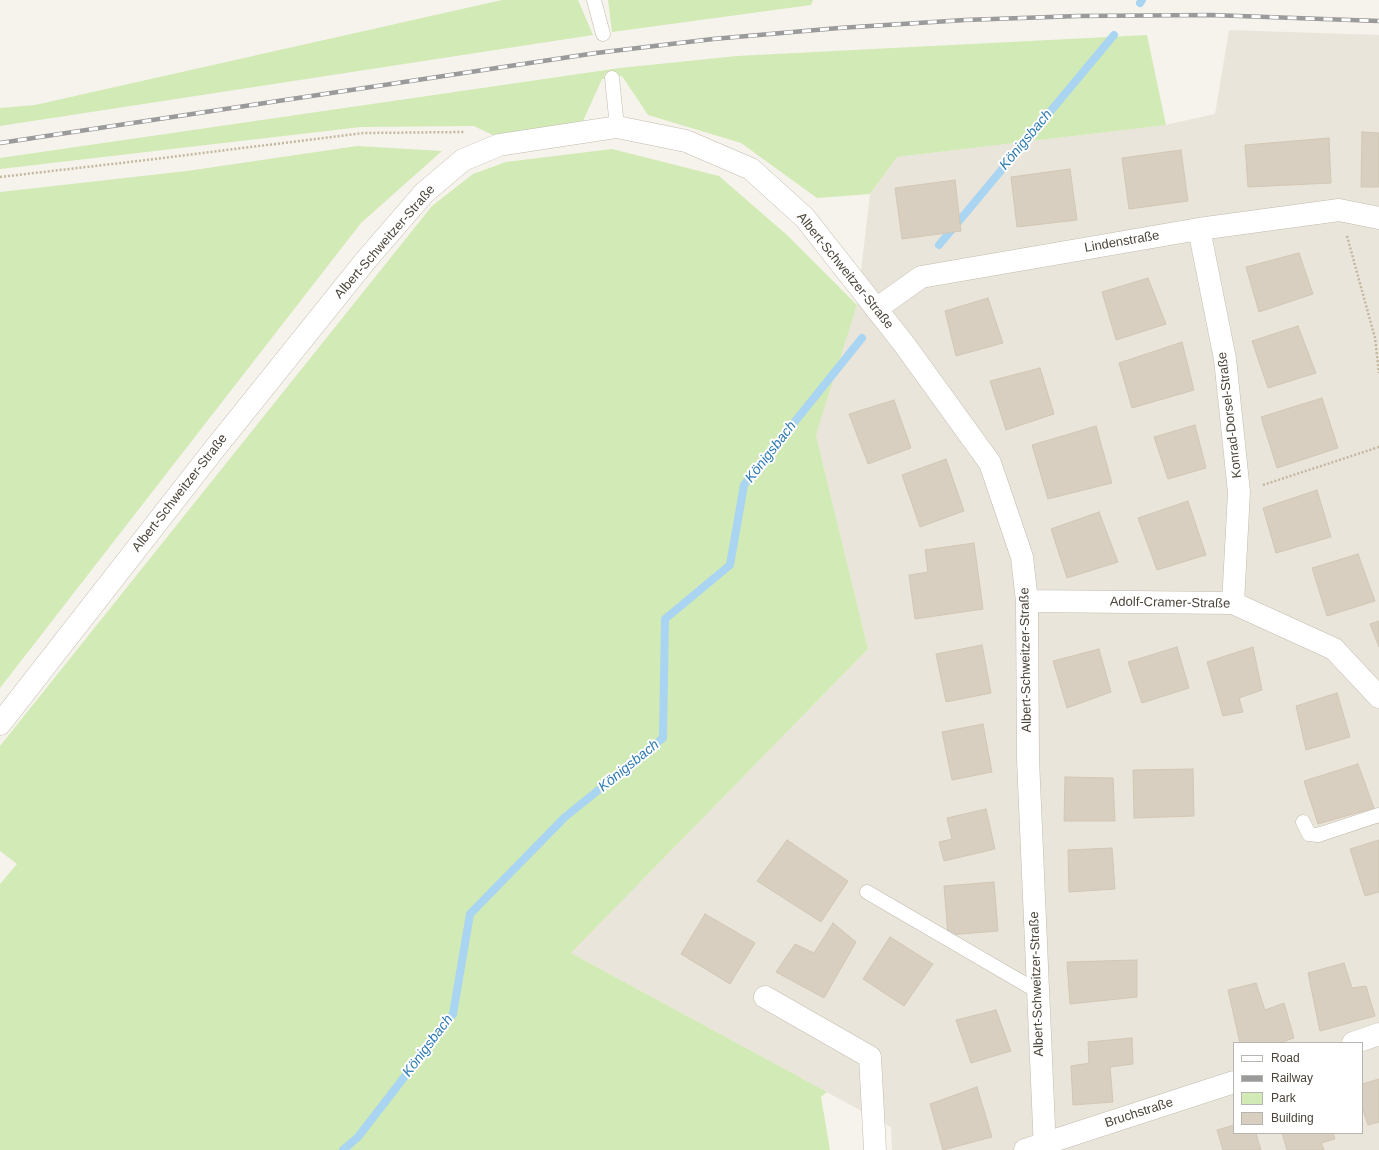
<!DOCTYPE html>
<meta charset="utf-8">
<style>
body{margin:0}
#map{position:relative;width:1379px;height:1150px;overflow:hidden;background:#f6f3ec;font-family:Arial,sans-serif}
canvas{display:block}
.legend{position:absolute;left:1233px;top:1042px;width:130px;height:92px;box-sizing:border-box;background:#fff;border:1px solid #b7b4b0;margin:0;padding:5px 7px;list-style:none;font-size:12px;color:#4b4439}
.legend li{display:flex;align-items:center;gap:8px;height:20px}
.legend b{width:20px;border:1px solid #b7b4b0}
</style>
<div id="map">
<canvas width="1379" height="1150"></canvas>
<ul class="legend">
<li><b style="height:5px;background:#fff"></b>Road</li>
<li><b style="height:5px;background:#9a9a9a"></b>Railway</li>
<li><b style="height:11px;background:#d2eab5"></b>Park</li>
<li><b style="height:11px;background:#d8cfc1"></b>Building</li>
</ul>
</div>
<script>
const context = document.querySelector('canvas').getContext('2d');
context.lineJoin = 'round';
function paint(path, color) { context.fillStyle = color; context.fill(path, 'evenodd'); }
const toPath = rows => new Path2D(rows.map(r => 'M' + r).join(''));
function strokePath(path, color, width, dash) { context.strokeStyle = color; context.lineWidth = width; context.lineCap = dash ? 'butt' : 'round'; context.setLineDash(dash || []); context.stroke(path); }
function label(font, color, halo, rows, align = 'center') {
  context.font = font + ' Arial,sans-serif'; context.lineWidth = 4; context.setLineDash([]); context.textBaseline = 'middle'; context.strokeStyle = halo; context.fillStyle = color; for (const [text, x, y, turn = 0] of rows) {
    context.save(); context.translate(x, y); context.rotate((+turn || 0) * Math.PI / 180); context.textAlign = isNaN(turn) ? turn : align; if (halo) context.strokeText(text, 0, 0); context.fillText(text, 0, 0); context.restore();
  }
}
const residential = toPath([
 [1229,30,1379,35,1379,1150,892,1150,891,1127,571,953,868,649,816,435,857,305,870,194,897,157,1165,125,1215,114],
 [1234,1043,1362,1043,1362,1133,1234,1133]
]);
const green = toPath([
 [502,0,578,0,593,35,0,126,0,108,35,105],
 [608,0,813,0,811,5,612,32],
 [1147,35,1166,125,897,157,870,194,817,198,741,143,648,115,622,76,602,79,583,121,497,137,474,126,361,127,0,169,0,158,620,68,737,56],
 [357,146,442,151,361,223,0,688,0,192,187,171],
 [612,149,719,176,787,235,857,305,816,435,868,649,571,953,827,1092,821,1097,830,1150,0,1150,0,884,17,864,0,851,0,746,432,206,473,174,506,162]
]);
const stream = toPath([
 [1140,3,1142,0],
 [939,245,1114,35],
 [343,1150,358,1137,453,1014,470,914,565,817,663,738,665,619,730,565,744,485,862,338]
]);
const building = toPath([
 [1362,132,1379,133,1379,187,1361,187,1362,132],
 [1329,138,1331,183,1248,187,1245,145,1329,138],
 [1181,150,1188,201,1129,209,1122,158,1181,150],
 [1070,169,1077,220,1017,227,1011,177,1070,169],
 [955,180,961,231,902,239,895,188,955,180],
 [1299,253,1313,294,1259,312,1246,267,1299,253],
 [1148,278,1166,324,1116,340,1102,292,1148,278],
 [988,298,1003,343,956,356,945,311,988,298],
 [1298,326,1316,373,1268,388,1252,341,1298,326],
 [1182,342,1194,390,1132,408,1119,363,1182,342],
 [1040,368,1054,414,1006,430,990,381,1040,368],
 [1322,398,1338,448,1277,468,1261,417,1322,398],
 [894,400,911,448,868,464,849,414,894,400],
 [1195,425,1206,468,1168,479,1154,437,1195,425],
 [1096,426,1112,483,1048,499,1032,445,1096,426],
 [946,459,964,511,920,527,902,475,946,459],
 [1317,490,1331,537,1276,553,1263,508,1317,490],
 [1188,501,1206,555,1157,570,1138,518,1188,501],
 [1099,512,1118,562,1067,578,1051,529,1099,512],
 [974,543,983,609,915,619,909,575,928,572,925,550,974,543],
 [1358,554,1375,601,1327,616,1312,568,1358,554],
 [1379,621,1379,647,1370,624,1379,621],
 [982,645,991,693,946,702,936,654,982,645],
 [1177,647,1189,688,1142,703,1128,662,1177,647],
 [1253,647,1262,690,1239,698,1243,712,1223,716,1207,662,1253,647],
 [1099,649,1111,692,1067,708,1053,661,1099,649],
 [1337,693,1350,737,1306,750,1296,706,1337,693],
 [983,724,992,772,952,780,942,732,983,724],
 [1358,764,1374,808,1318,824,1304,781,1358,764],
 [1193,769,1194,816,1134,818,1133,770,1193,769],
 [1065,777,1113,778,1115,821,1064,821,1065,777],
 [986,809,995,849,944,861,939,842,952,839,947,818,986,809],
 [787,840,848,881,821,922,757,881,787,840],
 [1379,840,1379,892,1365,896,1350,849,1379,840],
 [1112,848,1115,889,1069,892,1068,850,1112,848],
 [994,882,998,931,948,935,944,886,994,882],
 [705,914,755,943,730,984,681,954,705,914],
 [833,923,856,942,824,998,776,972,795,944,814,953,833,923],
 [890,937,933,964,904,1006,863,979,890,937],
 [1137,960,1137,997,1070,1004,1067,962,1137,960],
 [1344,963,1352,988,1366,986,1375,1016,1320,1031,1308,973,1344,963],
 [1256,983,1265,1010,1284,1003,1294,1038,1279,1043,1240,1043,1228,990,1256,983],
 [996,1010,1011,1051,971,1063,956,1020,996,1010],
 [1132,1038,1133,1064,1110,1067,1113,1102,1073,1105,1071,1066,1089,1063,1088,1042,1132,1038],
 [1379,1079,1379,1122,1368,1125,1362,1107,1362,1084,1379,1079],
 [977,1087,992,1137,943,1150,930,1104,977,1087],
 [1234,1125,1234,1133,1256,1133,1261,1150,1223,1150,1217,1130,1234,1125],
 [1282,1133,1333,1133,1335,1139,1321,1143,1324,1150,1287,1150,1282,1133]
]);
const path = toPath([
 [0,177,138,161,364,133,464,132],
 [1347,236,1375,338,1379,373],
 [1263,485,1379,447]
]);
const lane = toPath([
 [594,0,603,34],
 [612,78,617,127],
 [1303,822,1309,834,1318,835,1379,815],
 [867,892,1037,991]
]);
const street = toPath([
 [1199,229,1225,359,1239,492,1233,603],
 [876,309,921,277,1199,229,1339,210,1379,218],
 [1027,601,1233,603,1334,649,1379,697],
 [0,724,212,452,366,260,424,193,463,160,499,145,617,127,686,141,751,169,805,218,904,344,990,463,1022,557,1027,601,1028,759,1045,1150],
 [765,997,870,1057,875,1150],
 [1353,1043,1379,1034],
 [1025,1150,1234,1082]
]);
const rail = toPath([
 [0,143,596,53,713,39,839,28,965,20,1078,16,1211,15,1379,21]
]);
const streetNames = [
 ["Albert-Schweitzer-Straße",385,242,-49],
 ["Lindenstraße",1122,242,-10],
 ["Albert-Schweitzer-Straße",845,271,51],
 ["Konrad-Dorsel-Straße",1230,415,-97],
 ["Albert-Schweitzer-Straße",180,493,-52],
 ["Adolf-Cramer-Straße",1170,603,1],
 ["Albert-Schweitzer-Straße",1026,660,-91],
 ["Albert-Schweitzer-Straße",1037,984,-92],
 ["Bruchstraße",1139,1113,-18]
];
const waterNames = [
 ["Königsbach",1026,140,-50],
 ["Königsbach",771,452,-52],
 ["Königsbach",629,766,-39],
 ["Königsbach",428,1046,-53]
];
paint(residential, '#eae5da');
paint(green, '#d2eab5');
strokePath(stream, '#a9d4f2', 8);
paint(building, '#d8cfc1');
strokePath(building, '#d3c7b4', 1);
strokePath(lane, '#c2bbae', 15);
strokePath(street, '#c2bbae', 23);
strokePath(path, '#c4b79f', 2.5, [2, 2]);
strokePath(lane, '#fff', 14);
strokePath(street, '#fff', 22);
strokePath(rail, '#9a9a9a', 4.5);
strokePath(rail, '#fff', 3, [9]);
label('13px', '#4b4439', '#fff', streetNames);
label('italic 14px', '#2e7ab2', '#fff', waterNames);
</script>
